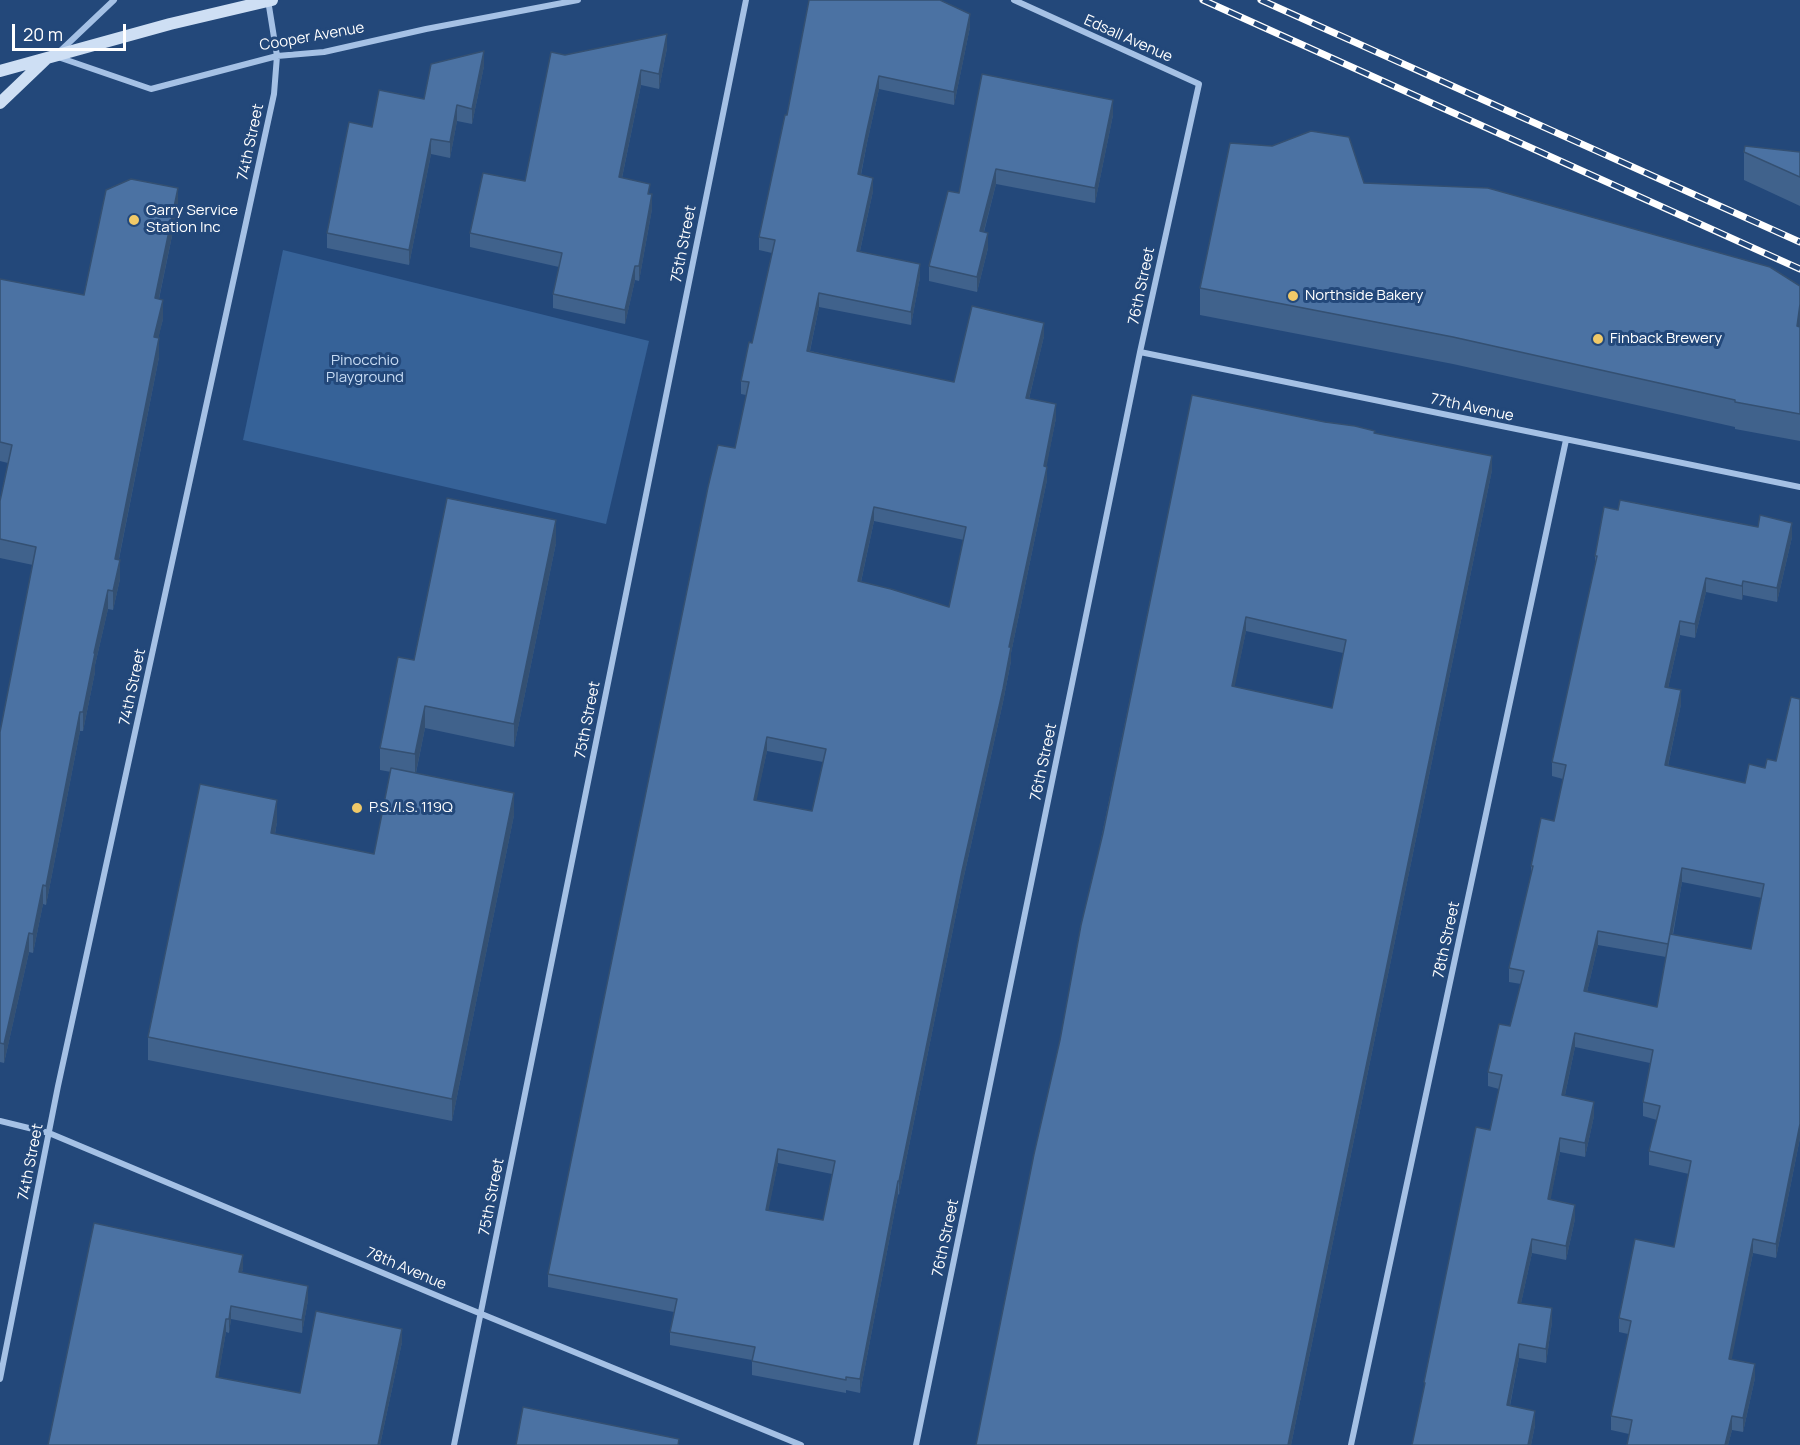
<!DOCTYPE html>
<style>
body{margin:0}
#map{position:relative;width:1800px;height:1445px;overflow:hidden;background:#23487a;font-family:Manrope,sans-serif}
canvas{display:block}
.scale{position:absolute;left:12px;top:24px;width:114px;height:27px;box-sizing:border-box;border:3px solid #fff;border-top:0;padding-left:8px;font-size:18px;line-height:21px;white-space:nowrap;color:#fff;-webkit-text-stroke:4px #23487a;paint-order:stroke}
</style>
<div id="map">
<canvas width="1800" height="1445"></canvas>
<div class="scale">20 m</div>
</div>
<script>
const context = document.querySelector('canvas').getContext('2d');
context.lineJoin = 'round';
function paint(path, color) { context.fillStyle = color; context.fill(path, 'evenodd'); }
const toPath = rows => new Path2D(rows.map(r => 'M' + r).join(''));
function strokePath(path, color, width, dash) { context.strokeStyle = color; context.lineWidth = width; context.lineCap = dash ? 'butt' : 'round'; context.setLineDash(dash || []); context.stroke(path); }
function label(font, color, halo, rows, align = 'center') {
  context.font = font + ' Manrope,sans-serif'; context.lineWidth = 6; context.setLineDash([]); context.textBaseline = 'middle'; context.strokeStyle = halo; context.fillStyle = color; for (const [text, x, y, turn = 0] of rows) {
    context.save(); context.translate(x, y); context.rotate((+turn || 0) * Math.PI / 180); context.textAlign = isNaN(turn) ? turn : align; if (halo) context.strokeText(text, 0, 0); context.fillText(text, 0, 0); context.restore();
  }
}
const green = toPath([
 [283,250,649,341,606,524,243,440]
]);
const minor = toPath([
 [114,0,55,56,151,89,277,56,324,52,426,29,578,0],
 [1140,352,1800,487],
 [0,1121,49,1133,445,1299,801,1445],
 [0,1379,58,1086,274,94,277,56,268,0],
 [454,1445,746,0],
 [916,1445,1140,352,1199,84,1014,0],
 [1351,1445,1566,440]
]);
const secondary = toPath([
 [0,71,170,24,272,0],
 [0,103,45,60]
]);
const rail = toPath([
 [1203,0,1800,269],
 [1261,0,1800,242]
]);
const wall = toPath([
 [970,27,954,105,879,89,867,143,861,175,873,191,860,251,920,277,911,325,819,307,810,351,954,382,1044,336,1029,399,1056,418,1046,467,1047,480,1011,653,1011,661,1003,702,962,885,899,1195,898,1194,860,1393,846,1390,846,1393,752,1375,752,1360,670,1345,670,1332,674,1312,548,1287,548,1274,735,448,746,395,741,394,741,381,752,343,772,253,759,250,759,237,787,115],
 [874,521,964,540,949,607,861,582],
 [767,751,823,762,812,811,756,800],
 [778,1163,832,1174,823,1220,768,1210],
 [667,48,659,89,641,85,622,178,650,194,652,209,639,281,635,280,625,324,553,308,553,294,559,267,470,247,470,233,525,181,565,55],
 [484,66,472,124,457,121,450,158,431,154,409,265,327,248,327,233,372,127],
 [982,74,1113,115,1095,203,996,184,984,232,988,248,977,292,929,281,929,266,959,193],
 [1744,152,1800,152,1800,206,1744,180],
 [1364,183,1800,286,1800,441,1735,429,1735,427,1453,364,1200,315,1200,288],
 [178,207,159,299,163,319,158,338,159,357,119,559,120,579,113,610,108,609,95,665,95,672,83,731,80,731,46,905,43,904,33,953,29,952,4,1063,0,1062,0,732,33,565,0,558,0,500,8,463,0,461,0,279,84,295],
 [1192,395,1375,433,1492,470,1291,1445,976,1445,1060,1040],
 [1246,631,1343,653,1332,708,1234,687],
 [1792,537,1777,602,1743,595,1742,600,1706,592,1695,638,1680,635,1668,688,1681,704,1668,766,1745,783,1765,768,1776,761,1800,699,1800,1138,1776,1258,1753,1253,1731,1359,1755,1378,1743,1432,1732,1430,1728,1445,1627,1445,1629,1434,1611,1430,1611,1416,1628,1334,1619,1332,1619,1318,1674,1247,1689,1174,1649,1165,1649,1151,1657,1120,1643,1116,1643,1102,1650,1063,1575,1047,1565,1095,1594,1116,1585,1157,1560,1152,1550,1200,1575,1219,1566,1260,1532,1253,1521,1303,1552,1322,1546,1363,1519,1358,1510,1406,1535,1425,1531,1445,1412,1445,1424,1391,1424,1382,1490,1130,1499,1089,1488,1086,1488,1072,1510,1026,1521,984,1509,982,1509,968,1531,874,1531,866,1554,821,1563,779,1552,776,1552,762,1595,565,1595,556],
 [1682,882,1762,898,1751,949,1673,935],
 [1598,945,1666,957,1657,1007,1587,992],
 [556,543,514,747,425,728,416,773,514,815,452,1121,148,1060,148,1037,277,822,275,834,374,854,391,772,380,770,380,748,414,660],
 [243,1268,242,1272,308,1300,302,1333,231,1319,229,1333,226,1332,218,1377,300,1393,402,1342,380,1445,48,1445]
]);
const shadedWall = toPath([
 [970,14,970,27,954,105,954,92],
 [667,34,667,48,659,89,659,74],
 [484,51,484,66,472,124,472,109],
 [641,70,641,85,619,192,619,177],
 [879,76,879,89,867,143,858,188,858,174,867,130],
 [1113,100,1113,115,1095,203,1095,188],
 [457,105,457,121,450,158,450,142],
 [431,139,431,154,409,265,409,250],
 [996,169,996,184,980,246,980,231],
 [873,178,873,191,857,264,857,251],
 [178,188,178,207,155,317,155,298],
 [652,194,652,209,639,281,639,266],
 [988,233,988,248,977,292,977,277],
 [920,264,920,277,911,325,911,312],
 [635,266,635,280,625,324,625,310],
 [819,293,819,307,807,364,807,351],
 [163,300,163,319,154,356,154,337],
 [1800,304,1800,331,1797,326],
 [1044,323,1044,336,1026,411,1026,398],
 [159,338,159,357,115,578,115,559],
 [1056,404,1056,418,1044,480,1044,466],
 [1492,456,1492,470,1291,1445,1288,1445],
 [1047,467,1047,480,1011,653,1011,661,1003,702,962,885,899,1195,899,1181,962,871],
 [874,507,874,521,858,595,858,581],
 [556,520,556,543,514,747,514,724],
 [1792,523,1792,537,1777,602,1777,588],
 [120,560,120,579,113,610,113,591],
 [1706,578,1706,592,1695,638,1695,624],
 [1743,581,1743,595,1742,600,1742,586],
 [108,590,108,609,95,665,95,672,83,731,83,712,94,653],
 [1246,617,1246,631,1232,700,1232,686],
 [1680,621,1680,635,1665,701,1665,687],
 [1681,690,1681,704,1665,779,1665,765],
 [425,706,425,728,415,777,415,754],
 [80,712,80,731,46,905,46,886],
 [767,737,767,751,754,813,754,800],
 [514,793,514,815,452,1121,452,1099],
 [277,800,277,822,271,855,271,833],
 [1682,868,1682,882,1668,958,1668,944],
 [43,885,43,904,33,953,33,934],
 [1598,931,1598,945,1584,1005,1584,991],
 [29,933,29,952,4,1063,4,1044],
 [1575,1033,1575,1047,1562,1109,1562,1095],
 [1594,1102,1594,1116,1585,1157,1585,1143],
 [1800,1124,1800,1138,1776,1258,1776,1244],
 [1560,1138,1560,1152,1548,1213,1548,1199],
 [778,1149,778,1163,766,1223,766,1210],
 [898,1181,898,1194,860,1393,860,1379],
 [1575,1205,1575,1219,1566,1260,1566,1246],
 [1532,1239,1532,1253,1518,1317,1518,1303],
 [1753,1239,1753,1253,1729,1373,1729,1359],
 [243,1255,243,1268,239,1285,239,1272],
 [308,1286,308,1300,302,1333,302,1320],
 [231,1306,231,1319,229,1333,229,1319],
 [1552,1308,1552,1322,1546,1363,1546,1349],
 [226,1319,226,1332,216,1390,216,1377],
 [402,1329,402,1342,380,1445,378,1445],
 [1519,1344,1519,1358,1507,1419,1507,1405],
 [1755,1364,1755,1378,1743,1432,1743,1418],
 [1535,1411,1535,1425,1531,1445,1528,1445],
 [1732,1416,1732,1430,1728,1445,1725,1445]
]);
const building = toPath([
 [809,0,940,0,970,14,954,92,879,76,867,130,858,174,873,178,857,251,920,264,911,312,819,293,807,351,954,382,972,306,1044,323,1026,398,1056,404,1044,466,1047,467,1009,647,1011,647,1003,689,962,871,899,1181,898,1181,860,1379,846,1377,846,1380,752,1361,755,1347,670,1332,677,1299,548,1274,708,487,718,445,735,448,749,382,741,381,749,342,752,343,775,240,759,237,785,115,787,115,809,0],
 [874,507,966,527,949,607,891,589,858,581,874,507],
 [767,737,826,749,812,811,754,800,767,737],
 [778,1149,835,1161,823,1220,766,1210,778,1149],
 [667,34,659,74,641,70,619,177,650,184,648,194,652,194,639,266,635,266,625,310,553,294,562,253,470,233,483,173,525,181,551,52,565,55,667,34],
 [484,51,472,109,457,105,450,142,431,139,409,250,327,233,349,122,372,127,379,90,424,99,431,64,484,51],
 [982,74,1113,100,1095,188,996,169,980,231,988,233,977,277,929,266,948,191,959,193,982,74],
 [1311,131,1349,137,1364,183,1488,188,1770,267,1800,286,1800,304,1797,326,1800,327,1800,414,1735,402,1735,400,1453,337,1200,288,1230,143,1272,146,1311,131],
 [1745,146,1800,152,1800,177,1744,152,1745,146],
 [131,179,178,188,155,298,163,300,154,337,159,338,115,559,120,560,113,591,108,590,94,653,95,653,83,712,80,712,46,886,43,885,33,934,29,933,4,1044,0,1043,0,732,36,547,0,539,0,501,12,445,0,442,0,279,84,295,106,190,131,179],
 [1192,395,1325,422,1355,426,1375,431,1374,433,1492,456,1288,1445,976,1445,1034,1154,1060,1040,1081,925,1103,833,1192,395],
 [1246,617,1346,640,1332,708,1232,686,1246,617],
 [447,498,556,520,514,724,425,706,415,754,380,748,398,657,414,660,447,498],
 [1620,500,1758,527,1760,515,1792,523,1777,588,1743,581,1742,586,1706,578,1695,624,1680,621,1665,687,1681,690,1665,765,1745,783,1749,764,1765,768,1767,759,1776,761,1791,697,1800,699,1800,1124,1776,1244,1753,1239,1729,1359,1755,1364,1743,1418,1732,1416,1725,1445,1627,1445,1632,1420,1611,1416,1631,1321,1619,1318,1635,1239,1674,1247,1691,1161,1649,1151,1660,1106,1643,1102,1653,1050,1575,1033,1562,1095,1594,1102,1585,1143,1560,1138,1548,1199,1575,1205,1566,1246,1532,1239,1518,1303,1552,1308,1546,1349,1519,1344,1507,1405,1535,1411,1528,1445,1412,1445,1425,1383,1424,1382,1476,1127,1490,1130,1502,1075,1488,1072,1499,1024,1510,1026,1524,971,1509,968,1533,866,1531,866,1541,818,1554,821,1566,765,1552,762,1597,556,1595,556,1604,507,1618,510,1620,500],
 [1682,868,1764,884,1751,949,1670,934,1682,868],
 [1598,931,1668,944,1670,934,1657,1007,1584,991,1598,931],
 [391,768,514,793,452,1099,148,1037,200,784,277,800,271,833,374,854,391,768],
 [94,1223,243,1255,239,1272,308,1286,302,1320,231,1306,229,1319,226,1319,216,1377,300,1393,316,1311,402,1329,378,1445,48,1445,94,1223],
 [523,1407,679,1439,678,1445,516,1445,523,1407]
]);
const markers = [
 [134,220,6,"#f0c968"],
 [1293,296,6,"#f0c968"],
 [1598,339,6,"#f0c968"],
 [357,808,6,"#f0c968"]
];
const streetNames = [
 ["Cooper Avenue",312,37,-10],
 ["Edsall Avenue",1128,39,24],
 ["74th Street",251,142,-78],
 ["75th Street",684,244,-79],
 ["76th Street",1142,286,-78],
 ["77th Avenue",1472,408,12],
 ["74th Street",133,687,-78],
 ["75th Street",588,720,-79],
 ["76th Street",1044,762,-78],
 ["78th Street",1447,940,-78],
 ["74th Street",31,1162,-79],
 ["75th Street",492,1197,-79],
 ["76th Street",946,1238,-78],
 ["78th Avenue",406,1269,23]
];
const poiNames = [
 ["Garry Service",146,211],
 ["Station Inc",146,228],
 ["Northside Bakery",1305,296],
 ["Finback Brewery",1610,339],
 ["P.S./I.S. 119Q",369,808]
];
const parkNames = [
 ["Pinocchio",365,361],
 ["Playground",365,378]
];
paint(green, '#366298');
strokePath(minor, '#a5c1e5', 6);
strokePath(secondary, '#cedff4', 12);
strokePath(rail, '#fff', 7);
strokePath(rail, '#23487a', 4.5, [14]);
paint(wall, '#40628c');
paint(shadedWall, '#345072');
paint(building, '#4b72a3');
strokePath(building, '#345072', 1.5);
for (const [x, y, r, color] of markers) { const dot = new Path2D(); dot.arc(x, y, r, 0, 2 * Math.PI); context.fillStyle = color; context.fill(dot); strokePath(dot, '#23487a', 2); }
label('15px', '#fff', '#23487a', streetNames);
label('15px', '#fff', '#23487a', poiNames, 'left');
label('15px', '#c8dcf4', '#23487a', parkNames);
</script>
